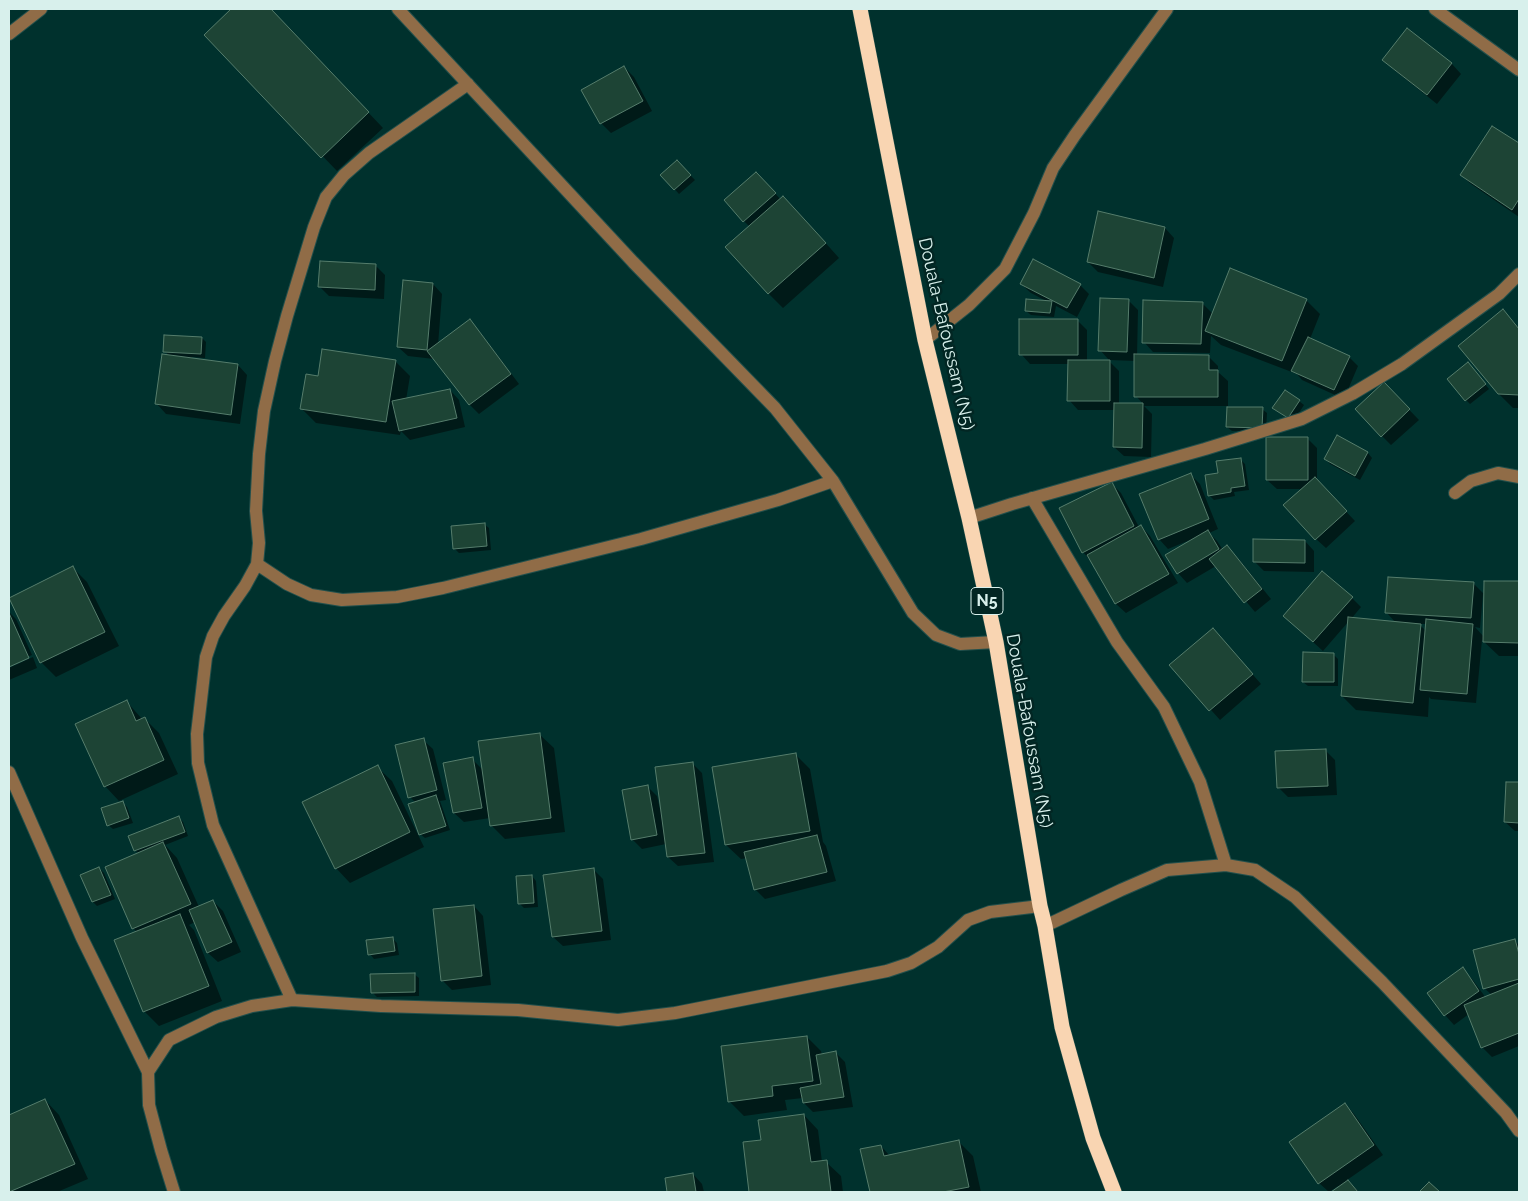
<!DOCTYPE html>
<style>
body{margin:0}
#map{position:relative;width:1528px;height:1201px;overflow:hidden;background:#00312d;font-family:Raleway,sans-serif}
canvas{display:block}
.frame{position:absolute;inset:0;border:10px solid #d8f0ec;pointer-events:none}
</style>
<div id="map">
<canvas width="1528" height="1201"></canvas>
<div class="frame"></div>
</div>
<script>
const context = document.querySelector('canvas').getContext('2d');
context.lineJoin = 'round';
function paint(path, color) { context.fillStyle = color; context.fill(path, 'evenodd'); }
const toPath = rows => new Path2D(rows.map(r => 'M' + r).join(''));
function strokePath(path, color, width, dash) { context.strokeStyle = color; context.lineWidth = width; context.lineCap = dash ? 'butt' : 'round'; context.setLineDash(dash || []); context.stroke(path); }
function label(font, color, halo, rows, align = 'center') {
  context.font = font + ' Raleway,sans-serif'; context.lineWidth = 5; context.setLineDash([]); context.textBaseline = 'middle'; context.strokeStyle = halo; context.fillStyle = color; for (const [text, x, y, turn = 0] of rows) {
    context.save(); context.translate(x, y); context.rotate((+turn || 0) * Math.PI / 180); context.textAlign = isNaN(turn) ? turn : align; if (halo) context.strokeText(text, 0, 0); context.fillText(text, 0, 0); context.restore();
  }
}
const shadow = toPath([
 [231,9,270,9,383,128,337,171,206,35,232,10],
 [1408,30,1452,64,1461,74,1437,104,1393,69,1384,60],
 [624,67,634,77,652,111,611,133,601,123],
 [1493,127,1519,144,1519,217,1471,184,1461,175],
 [677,162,695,180,679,194,662,175],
 [766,183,781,200,783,197,798,212,839,258,783,308,768,293,750,227,744,221],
 [1165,228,1174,238,1163,287,1098,272,1088,262],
 [375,265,385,275,384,299,329,296,320,287],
 [433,284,442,294,438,345,470,321,479,331,519,384,479,414,470,405,434,359,408,356,398,347],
 [1021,284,1080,285,1089,294,1077,317,1056,306,1054,317,1031,315,1026,311,1048,302,1031,293],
 [1306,300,1320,314,1310,339,1349,357,1358,366,1344,399,1302,380,1297,374,1221,345,1211,336,1210,353,1153,352,1144,342,1202,303,1213,314],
 [1129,301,1138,310,1137,356,1208,356,1218,366,1218,372,1228,381,1228,406,1144,406,1152,414,1151,457,1124,456,1114,447,1115,410,1078,410,1069,400,1069,364,1030,364,1021,354,1078,321,1087,330,1087,361,1110,362,1119,371,1119,404,1144,405,1136,396,1136,361,1109,360,1100,350],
 [1503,311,1519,328,1519,408,1513,408,1498,393],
 [202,338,206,342,205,358,192,357,192,359,238,365,247,375,240,424,166,414,157,404,169,356,165,351],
 [395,361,410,376,406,400,450,390,459,400,465,427,410,440,401,431,400,435,316,423,301,408,319,377],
 [1472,368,1489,389,1470,404,1466,400],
 [1393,393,1419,420,1391,445,1382,436],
 [1299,401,1304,405,1293,422,1274,408],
 [1262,409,1267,413,1266,432,1232,431,1227,427],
 [1338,437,1368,453,1372,458,1360,480,1330,464,1326,459],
 [1307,438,1317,448,1317,481,1355,521,1326,548,1316,539,1303,489,1277,489,1267,480],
 [1240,459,1245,464,1249,490,1234,492,1235,496,1214,500,1209,495,1219,474],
 [1190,474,1200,484,1218,529,1209,533,1217,541,1223,550,1226,546,1236,556,1271,599,1255,612,1216,566,1187,583,1178,573,1190,540,1168,549,1159,539],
 [1112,484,1121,493,1139,527,1141,526,1150,536,1178,583,1126,613,1116,604,1091,561,1083,552],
 [484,524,489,528,491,550,459,553,454,548],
 [1305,541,1314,551,1314,572,1264,571,1254,561],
 [73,568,87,582,119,646,56,677,41,662],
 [1485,582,1519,582,1519,656,1499,656,1482,640,1476,703,1431,699,1429,697,1428,717,1356,710,1342,696,1349,621,1323,651,1294,625,1352,598,1361,607,1351,619,1396,623,1386,612,1473,583,1484,594,1483,594,1480,628,1475,627,1484,637],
 [1419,624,1427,624,1426,631],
 [9,612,16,619,32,655,9,665],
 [1213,629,1261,684,1220,720,1171,665],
 [1333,654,1338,659,1338,686,1308,686,1303,682],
 [33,657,37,668,9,680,9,668],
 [127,702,143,720,145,719,159,733,178,774,119,801,105,786],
 [539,734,554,748,565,832,505,839,491,825,490,818,464,822,454,813,445,764,472,759,483,770],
 [423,740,433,749,446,800,440,801,450,830,425,838,420,834,416,803,410,797],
 [1326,751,1335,760,1337,795,1288,797,1278,787],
 [796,755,810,769,823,842,826,846,836,881,765,899,755,889,747,858,741,859,726,845],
 [693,764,702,773,714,862,678,866,668,857,666,844,642,849,632,839,648,787,657,796,660,809,662,809],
 [377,767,392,781,424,847,350,883,336,868],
 [1507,783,1519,784,1519,831,1515,831,1505,822],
 [122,802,127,807,133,823,113,829,108,825],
 [179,818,183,822,188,836,165,845,177,858,199,907,213,901,223,911,241,952,218,962,208,953,195,922,189,925,194,930,222,1001,159,1026,144,1011,137,932,133,928,139,854,135,850],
 [99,868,104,873,115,899,97,906,93,902],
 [593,869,603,879,611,940,563,946,553,937],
 [532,876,536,881,538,907,524,908,519,903],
 [474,906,483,916,491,985,452,990,442,980],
 [392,938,397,943,399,955,374,959,370,954],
 [1515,941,1519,945,1519,1046,1492,1057,1482,1047,1469,1014,1454,1025,1445,1015,1462,969,1472,979,1486,998,1492,995,1484,988],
 [414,974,419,978,419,996,377,997,372,992],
 [807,1037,821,1051,822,1055,836,1053,845,1062,853,1107,813,1112,804,1103,803,1098,785,1100,787,1110,744,1116,729,1101],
 [45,1100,59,1115,88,1179,57,1192,9,1192,9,1117],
 [1345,1104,1354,1114,1383,1155,1347,1180,1359,1192,1334,1192,1340,1188,1338,1186,1329,1192,1319,1183],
 [804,1115,818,1130,822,1162,826,1162,841,1176,843,1192,751,1192,744,1143,762,1141],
 [959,1142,973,1156,981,1192,871,1192,862,1150,881,1146,890,1156],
 [693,1174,702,1184,704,1192,668,1192,666,1179]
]);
const building = toPath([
 [231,9,271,9,369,112,321,158,204,35,231,9],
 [1407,28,1452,63,1427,95,1382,60,1407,28],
 [624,66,643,101,600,124,581,90,624,66],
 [1492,126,1519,143,1519,199,1512,210,1460,175,1492,126],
 [677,160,691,175,674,190,660,175,677,160],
 [756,172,776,193,743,222,724,200,756,172],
 [783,196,826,243,768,294,725,247,783,196],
 [1098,211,1165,227,1154,278,1087,262,1098,211],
 [1033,259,1081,284,1067,308,1020,284,1033,259],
 [320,261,376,264,375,290,318,287,320,261],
 [1230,268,1307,299,1282,361,1205,331,1230,268],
 [403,280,433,283,427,350,397,347,403,280],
 [1100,298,1129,299,1127,352,1098,351,1100,298],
 [1026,299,1052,301,1050,313,1025,311,1026,299],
 [1143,300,1203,302,1201,344,1142,343,1143,300],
 [1503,309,1519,329,1519,395,1498,394,1458,346,1503,309],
 [470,319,511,374,469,405,427,351,470,319],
 [1019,319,1078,319,1078,355,1019,355,1019,319],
 [164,335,202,337,201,354,163,352,164,335],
 [1308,337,1350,356,1334,390,1291,371,1308,337],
 [322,349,396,360,386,422,300,409,306,374,318,376,322,349],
 [162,354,238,364,231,415,155,404,162,354],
 [1134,354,1209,355,1209,370,1218,370,1218,397,1134,397,1134,354],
 [1068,360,1110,360,1110,401,1067,401,1068,360],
 [1468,362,1486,384,1465,401,1447,379,1468,362],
 [1384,382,1410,409,1381,437,1355,409,1384,382],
 [450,389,457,418,399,431,392,401,450,389],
 [1285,390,1300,400,1288,418,1272,408,1285,390],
 [1114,403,1143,403,1142,448,1113,447,1114,403],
 [1227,407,1263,407,1262,428,1226,427,1227,407],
 [1337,435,1368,452,1355,476,1324,459,1337,435],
 [1266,437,1308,437,1308,480,1266,480,1266,437],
 [1241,458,1245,486,1231,488,1231,492,1208,496,1205,475,1218,473,1216,461,1241,458],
 [1191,473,1209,519,1158,540,1139,494,1191,473],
 [1315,477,1347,511,1315,540,1283,505,1315,477],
 [1112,482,1134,526,1082,553,1059,508,1112,482],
 [485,523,487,546,453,549,451,526,485,523],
 [1141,525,1169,574,1115,604,1087,555,1141,525],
 [1208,530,1219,549,1177,574,1165,555,1208,530],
 [1253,539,1305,540,1305,563,1253,562,1253,539],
 [1227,545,1262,589,1244,603,1209,559,1227,545],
 [73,566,105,632,40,663,9,598,73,566],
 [1322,571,1353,597,1313,642,1283,616,1322,571],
 [1388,577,1474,582,1471,618,1385,613,1388,577],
 [1484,581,1519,581,1519,643,1483,642,1484,581],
 [9,613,29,658,9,667,9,613],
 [1348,617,1421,624,1413,703,1341,696,1348,617],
 [1426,619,1473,624,1467,694,1420,690,1426,619],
 [1213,628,1253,674,1209,711,1169,665,1213,628],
 [1303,652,1334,653,1334,682,1302,682,1303,652],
 [127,700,136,721,145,717,164,760,104,787,75,724,127,700],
 [540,733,551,818,490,826,478,741,540,733],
 [424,738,437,790,408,798,395,745,424,738],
 [1326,749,1328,786,1277,788,1275,751,1326,749],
 [796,753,810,831,725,845,712,767,796,753],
 [473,757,482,808,453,813,443,763,473,757],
 [693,762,705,853,667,857,655,767,693,762],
 [378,765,410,832,335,869,302,802,378,765],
 [1506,782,1519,782,1519,823,1504,822,1506,782],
 [648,785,657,835,631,840,622,790,648,785],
 [436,795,446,826,419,835,408,804,436,795],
 [123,801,129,818,107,826,101,808,123,801],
 [179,816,185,832,134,851,128,836,179,816],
 [817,835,827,872,754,890,744,852,817,835],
 [163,842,191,904,132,929,105,867,163,842],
 [99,867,111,895,92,902,80,875,99,867],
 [594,868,602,931,552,937,543,875,594,868],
 [532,875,534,903,518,904,516,876,532,875],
 [213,900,232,942,207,953,189,910,213,900],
 [474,905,482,976,441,981,433,909,474,905],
 [180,914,209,986,143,1012,114,940,180,914],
 [393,937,395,951,368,955,366,940,393,937],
 [1515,939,1519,954,1519,979,1483,989,1473,950,1515,939],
 [1463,967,1479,991,1444,1016,1427,993,1463,967],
 [415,973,415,992,371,993,370,974,415,973],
 [1519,983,1519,1033,1481,1048,1464,1005,1519,983],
 [807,1036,813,1081,772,1086,773,1096,728,1102,721,1046,807,1036],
 [836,1051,844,1097,803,1103,800,1088,821,1084,816,1055,836,1051],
 [45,1099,75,1164,9,1192,9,1115,45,1099],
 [1345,1103,1374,1145,1318,1184,1289,1142,1345,1103],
 [804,1114,811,1162,827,1160,831,1192,749,1192,743,1142,761,1140,758,1120,804,1114],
 [959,1140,969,1187,943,1192,870,1192,860,1149,881,1145,884,1156,959,1140],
 [693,1173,696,1192,667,1192,665,1178,693,1173],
 [1348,1180,1358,1192,1331,1192,1348,1180],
 [1429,1182,1440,1192,1419,1192,1429,1182]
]);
const minor = toPath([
 [398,9,633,262,775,408,833,481,913,613,936,635,960,644,996,642],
 [1435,9,1519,70],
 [9,34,41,9],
 [925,340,969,305,1005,269,1034,213,1053,168,1075,135,1167,9],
 [1455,493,1471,481,1498,473,1519,477],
 [1032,498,1117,642,1164,707,1200,782,1226,865],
 [969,518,1012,504,1205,449,1302,419,1352,394,1402,364,1499,294,1519,274],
 [257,564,287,584,311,595,342,600,397,597,443,588,641,539,778,500,833,481],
 [9,772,82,938,148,1072],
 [1045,926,1121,890,1167,870,1226,865,1255,870,1295,897,1382,982,1506,1113,1519,1131],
 [292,1000,213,825,198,763,197,734,206,657,213,636,224,616,245,586,257,564,259,543,256,511,259,454,264,411,275,361,287,316,314,227,326,197,344,175,369,153,468,84],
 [174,1192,161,1150,149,1105,148,1072,169,1040,216,1017,252,1006,292,1000,381,1006,518,1010,618,1020,675,1013,887,971,911,963,938,947,968,920,990,912,1040,906]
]);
const highway = toPath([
 [860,9,925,340,969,518,996,642,1040,906,1045,926,1062,1027,1093,1138,1114,1192]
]);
const shields = [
 [987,601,32]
];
const shieldNames = [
 ["N5",987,601]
];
const streetNames = [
 ["Douala-Bafoussam (N5)",946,334,77],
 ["Douala-Bafoussam (N5)",1029,731,80]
];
paint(shadow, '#0007');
paint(building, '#1d4435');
strokePath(building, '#557d6c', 1);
strokePath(minor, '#23504c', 14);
strokePath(highway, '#23504c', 16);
strokePath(minor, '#906c47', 12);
strokePath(highway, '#f9d5b2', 15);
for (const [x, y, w] of shields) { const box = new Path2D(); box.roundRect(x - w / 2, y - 13.5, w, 27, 4); context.fillStyle = '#022623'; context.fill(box); strokePath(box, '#d8f0ec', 1); }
label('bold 16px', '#d8f0ec', null, shieldNames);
label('18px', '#d8f0ec', '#022623', streetNames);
</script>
